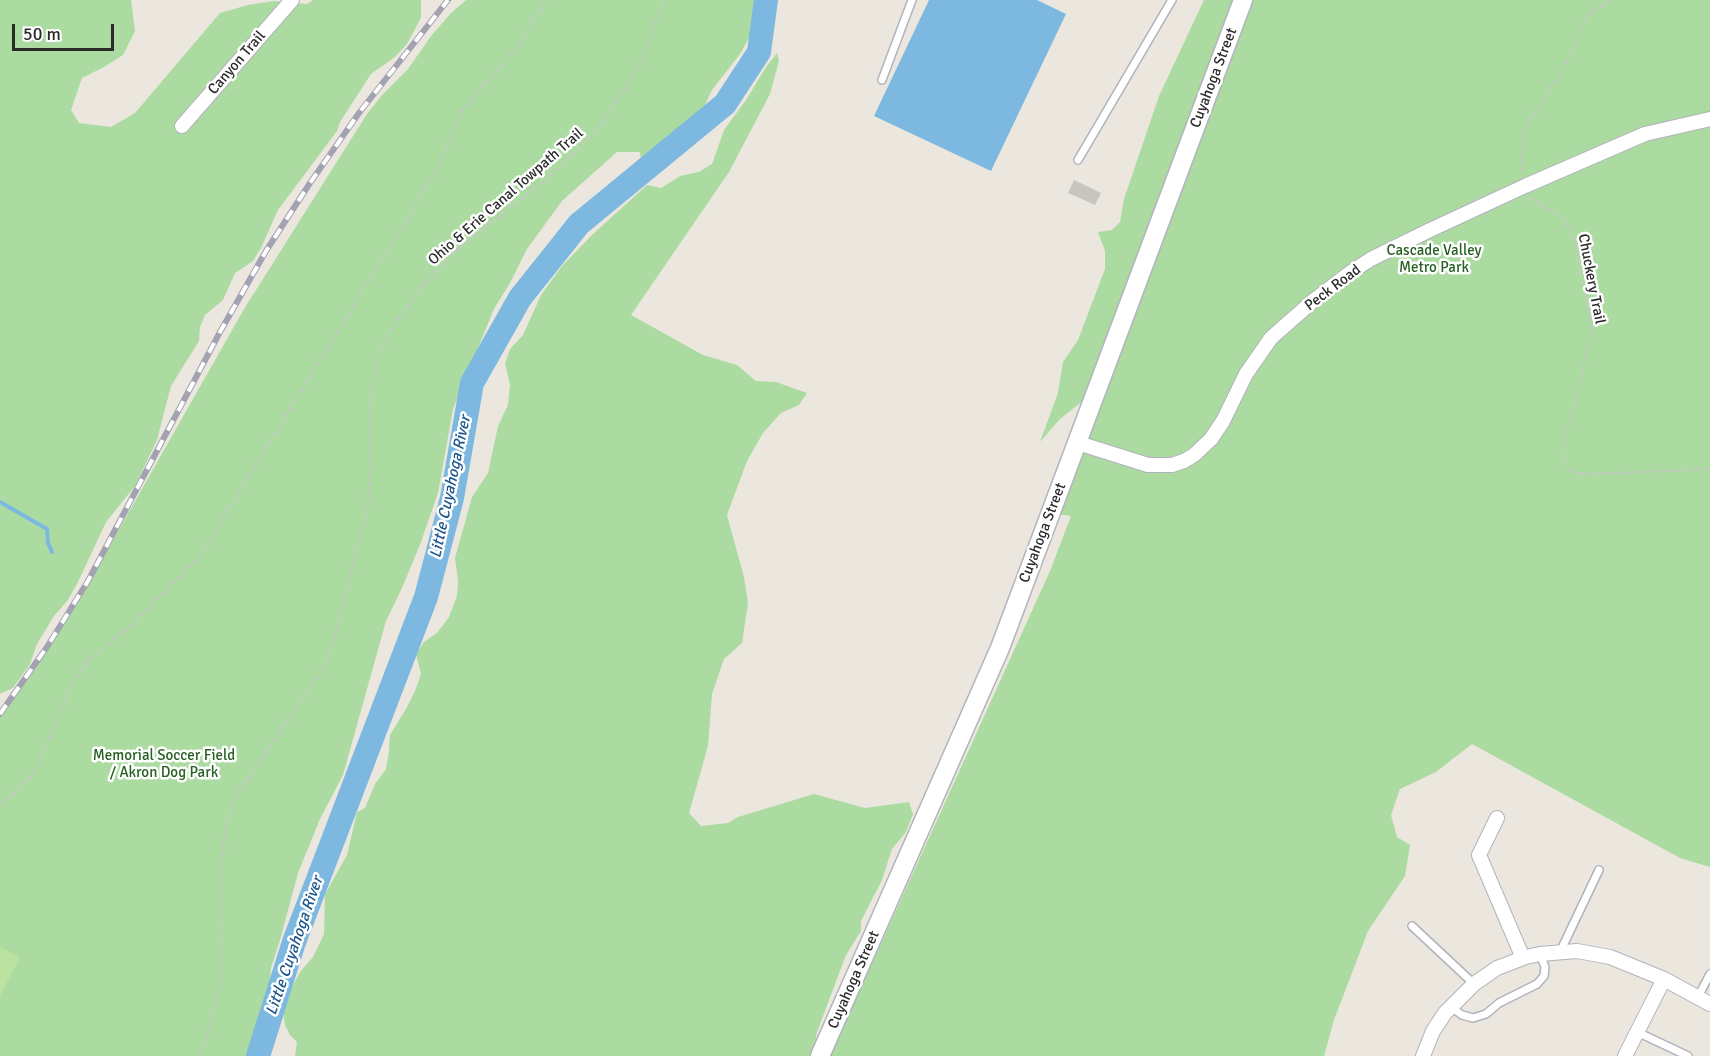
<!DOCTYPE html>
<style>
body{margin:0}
#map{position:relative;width:1710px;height:1056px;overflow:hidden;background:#ebe7de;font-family:Signika,sans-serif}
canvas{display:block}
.scale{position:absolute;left:12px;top:24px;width:102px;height:27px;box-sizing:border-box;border:3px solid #2b2b2b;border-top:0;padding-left:8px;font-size:18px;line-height:21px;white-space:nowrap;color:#2b2b2b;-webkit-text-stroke:4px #fff;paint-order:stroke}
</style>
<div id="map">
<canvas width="1710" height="1056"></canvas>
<div class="scale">50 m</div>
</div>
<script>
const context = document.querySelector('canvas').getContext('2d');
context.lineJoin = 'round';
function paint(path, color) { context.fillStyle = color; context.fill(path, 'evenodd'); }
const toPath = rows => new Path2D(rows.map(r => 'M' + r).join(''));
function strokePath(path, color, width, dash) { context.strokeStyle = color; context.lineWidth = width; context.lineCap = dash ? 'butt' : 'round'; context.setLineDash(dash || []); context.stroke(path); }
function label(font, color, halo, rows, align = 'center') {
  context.font = font + ' Signika,sans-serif'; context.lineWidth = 5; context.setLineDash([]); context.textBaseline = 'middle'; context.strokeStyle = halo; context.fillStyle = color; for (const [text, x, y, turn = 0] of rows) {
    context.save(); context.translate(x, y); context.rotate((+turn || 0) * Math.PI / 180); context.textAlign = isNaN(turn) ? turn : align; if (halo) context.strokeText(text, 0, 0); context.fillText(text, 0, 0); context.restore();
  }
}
const green = toPath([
 [0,0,131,0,135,31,123,55,104,67,82,78,71,110,79,123,111,127,135,113,220,13,248,5,274,1,307,4,313,0,421,0,421,18,407,44,395,57,371,74,340,122,337,131,278,210,261,248,253,261,235,273,223,300,205,315,200,327,199,341,171,386,157,440,135,486,106,522,78,582,68,600,54,616,37,644,30,664,13,688,0,694],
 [466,0,779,0,757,24,740,54,712,90,699,118,689,129,641,165,640,152,617,152,562,201,527,249,510,283,494,309,453,409,438,493,421,542,402,588,386,621,343,775,320,819,298,873,280,940,271,968,269,995,251,1056,0,1056,0,714,88,584,244,309,367,114,382,95,408,69,431,36,451,13],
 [1204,0,1710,0,1710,867,1680,858,1472,744,1436,772,1400,789,1391,815,1397,837,1410,845,1405,876,1368,931,1334,1020,1324,1056,830,1056,1050,571,1071,516,1051,513,1094,392,1060,419,1040,442,1058,393,1063,362,1078,340,1105,269,1105,251,1098,232,1112,230,1120,222,1124,199,1159,96],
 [777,53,779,61,770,94,729,172,631,315,703,355,737,365,756,381,776,382,807,393,799,405,781,413,763,433,747,461,727,515,744,577,748,603,742,643,724,659,712,694,708,746,689,813,701,826,728,823,738,817,814,794,865,808,909,802,913,814,906,832,892,849,882,880,861,921,861,931,846,955,817,1032,813,1056,295,1056,297,1042,290,1035,285,1025,282,1006,300,972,313,957,324,934,325,894,347,855,357,812,365,808,375,784,386,769,389,751,390,735,406,709,415,691,421,674,416,654,424,642,437,633,449,617,457,596,458,581,455,558,472,497,488,473,498,426,508,405,510,384,505,364,510,349,523,335,541,295,562,266,592,235,647,185,661,188,680,176,699,172,712,164,724,130,746,100,766,67]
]);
const pitch = toPath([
 [0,947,20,957,0,996]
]);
const water = toPath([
 [929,0,1037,0,1066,14,991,171,874,116]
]);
const stream = toPath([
 [0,502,47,529,48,543,52,552]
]);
const river = toPath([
 [258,1056,294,942,426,597,452,498,472,383,520,298,579,224,725,104,759,52,766,0]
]);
const building = toPath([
 [1074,180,1101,193,1095,205,1068,193]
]);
const path = toPath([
 [1523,172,1521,154,1524,135,1529,122,1565,65,1583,25,1592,11,1614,0],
 [1529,198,1561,216,1570,229,1576,248,1582,282,1591,320,1591,336,1586,354,1570,424,1563,438,1562,453,1566,466,1574,473,1596,474,1710,469],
 [0,804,20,788,38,765,73,683,90,658,132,626,203,551,435,173,463,109,514,51,546,0],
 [201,1056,219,988,221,966,220,871,227,821,232,804,240,789,320,674,334,640,368,506,370,468,370,404,375,368,380,351,388,334,415,295,456,251,560,167,600,127,635,74,647,48,663,0]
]);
const lane = toPath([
 [882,80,912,0],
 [1078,160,1172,0],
 [1412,926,1474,984],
 [1560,952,1599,870],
 [1698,997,1710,974],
 [1451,1007,1462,1015,1473,1018,1486,1014,1499,1003,1537,984,1544,976,1545,967,1540,954],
 [1637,1032,1688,1056]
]);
const street = toPath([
 [182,126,292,0],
 [1078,443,1148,465,1172,465,1184,461,1194,455,1211,439,1223,421,1246,374,1271,338,1313,301,1351,272,1371,259,1430,230,1525,186,1645,134,1710,119],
 [1497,818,1479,855,1523,958],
 [1423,1056,1433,1031,1445,1013,1474,984,1497,968,1526,957,1540,954,1577,951,1610,957,1664,979,1710,1004],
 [1625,1056,1664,979]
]);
const secondary = toPath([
 [820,1056,1000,648,1243,0]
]);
const rail = toPath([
 [0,714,47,647,88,581,220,332,266,251,310,183,359,113,448,0]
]);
const streetNames = [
 ["Canyon Trail",237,63,-49],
 ["Cuyahoga Street",1214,78,-69],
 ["Ohio & Erie Canal Towpath Trail",506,197,-41],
 ["Chuckery Trail",1591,279,79],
 ["Peck Road",1333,288,-37],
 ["Cuyahoga Street",1043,533,-69],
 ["Cuyahoga Street",854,980,-66]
];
const parkNames = [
 ["Cascade Valley",1434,251],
 ["Metro Park",1434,268],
 ["Memorial Soccer Field",164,756],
 ["/ Akron Dog Park",164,773]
];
const waterNames = [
 ["Little Cuyahoga River",451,487,-78],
 ["Little Cuyahoga River",295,946,-71]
];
paint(green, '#acdba1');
paint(pitch, '#bbe29e');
paint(water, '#7db8e1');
strokePath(stream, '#7db8e1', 4);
strokePath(river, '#7db8e1', 24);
paint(building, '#c7c5bd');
strokePath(lane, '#b2b2bd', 10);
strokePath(street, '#b2b2bd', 16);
strokePath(secondary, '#b2b2bd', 21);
strokePath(path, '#c8c8c8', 2, [4.5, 3]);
strokePath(lane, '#fff', 7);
strokePath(street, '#fff', 14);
strokePath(secondary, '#fff', 18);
strokePath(rail, '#a2a2b3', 6);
strokePath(rail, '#fff', 4, [11]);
label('15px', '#2b2b2b', '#fff', streetNames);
label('15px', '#266022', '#fff', parkNames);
label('italic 16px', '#1c568d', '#fff', waterNames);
</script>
